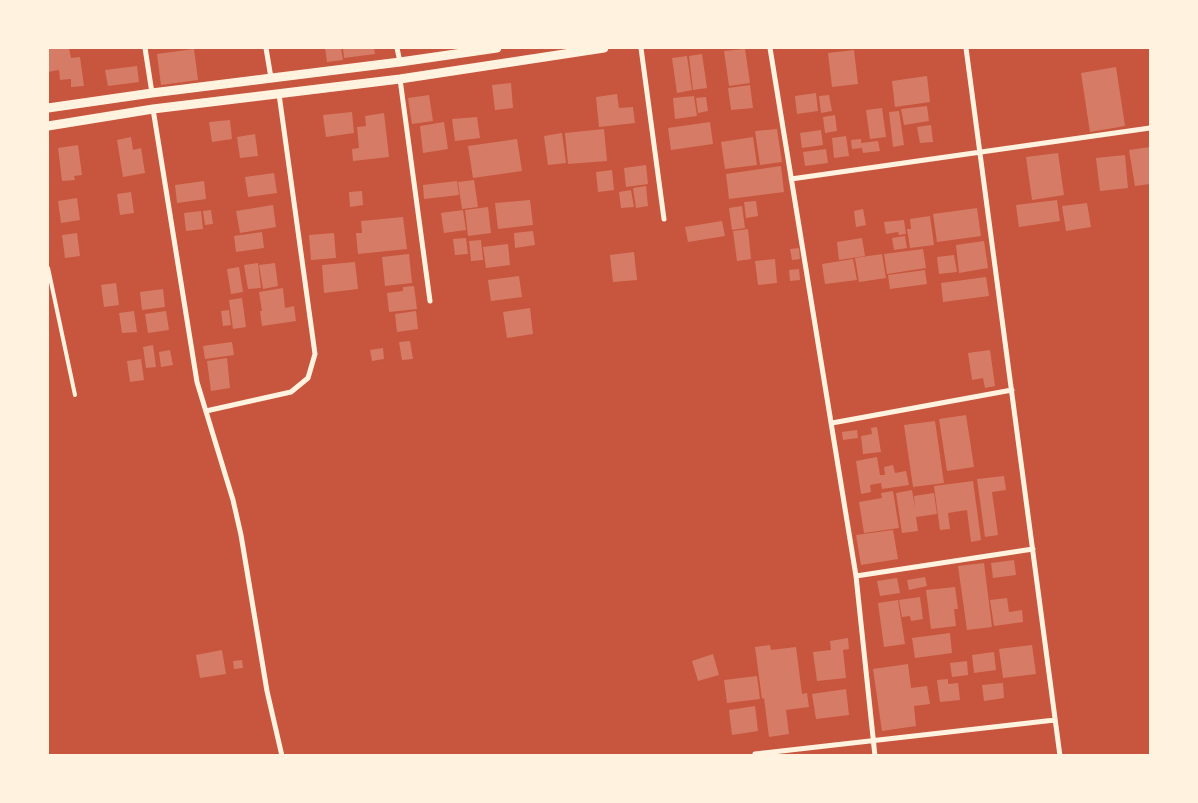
<!DOCTYPE html>
<style>
body{margin:0}
#map{position:relative;width:1198px;height:803px;overflow:hidden;background:#c8553d;font-family:"Golos Text",sans-serif}
canvas{display:block}
.frame{position:absolute;inset:0;border:49px solid #fff3e0;pointer-events:none}
</style>
<div id="map">
<canvas width="1198" height="803"></canvas>
<div class="frame"></div>
</div>
<script>
const context = document.querySelector('canvas').getContext('2d');
context.lineJoin = 'round';
function paint(path, color) { context.fillStyle = color; context.fill(path, 'evenodd'); }
const toPath = rows => new Path2D(rows.map(r => 'M' + r).join(''));
function strokePath(path, color, width, dash) { context.strokeStyle = color; context.lineWidth = width; context.lineCap = dash ? 'butt' : 'round'; context.setLineDash(dash || []); context.stroke(path); }
const building = toPath([
 [48,48,69,48,71,58,80,57,84,86,71,87,71,79,60,80,59,70,48,72],
 [325,48,341,48,343,60,327,62],
 [343,48,374,48,375,54,344,58],
 [194,49,198,80,161,85,157,54],
 [745,49,750,83,729,86,724,51],
 [854,50,858,84,832,87,828,53],
 [702,54,707,88,693,90,689,56],
 [687,56,692,90,677,93,672,58],
 [137,66,139,82,108,86,105,70],
 [1116,67,1125,126,1090,132,1081,73],
 [927,76,930,102,895,107,892,81],
 [511,83,513,108,495,110,492,85],
 [750,85,753,108,731,110,728,88],
 [816,93,818,111,797,114,795,96],
 [617,94,619,108,633,107,635,123,599,127,596,97],
 [429,95,433,121,412,124,408,98],
 [829,95,832,111,821,113,819,96],
 [694,96,697,116,675,119,673,98],
 [706,97,708,111,698,113,696,98],
 [927,106,929,121,904,125,901,109],
 [882,108,886,137,870,139,866,110],
 [899,111,904,145,893,147,889,112],
 [352,112,354,133,326,137,323,115],
 [384,113,389,157,353,161,352,149,359,148,357,127,366,126,365,116],
 [835,115,837,131,825,133,823,117],
 [477,117,480,138,455,141,452,119],
 [230,120,232,139,212,142,209,122],
 [444,122,448,149,423,153,420,126],
 [710,122,713,144,671,150,668,128],
 [931,125,933,142,920,143,917,127],
 [604,129,607,161,568,164,565,133],
 [777,129,782,162,760,165,755,131],
 [821,130,823,145,802,148,800,133],
 [562,133,566,163,548,165,544,136],
 [255,134,258,156,240,158,237,137],
 [846,136,849,156,834,158,832,138],
 [131,137,133,150,141,148,145,173,123,177,117,140],
 [753,137,757,165,725,169,721,142],
 [517,139,522,171,473,178,468,146],
 [861,139,861,143,878,141,880,151,863,153,862,148,852,149,851,140],
 [78,145,82,175,74,176,75,180,62,181,58,148],
 [1150,147,1150,184,1135,186,1129,150],
 [826,149,828,163,805,166,803,152],
 [1058,153,1064,195,1032,200,1026,157],
 [1125,155,1128,188,1100,191,1096,158],
 [646,165,648,184,626,187,624,168],
 [781,166,784,192,729,199,726,174],
 [612,170,614,190,598,192,596,172],
 [274,173,277,193,248,197,245,177],
 [474,180,478,207,462,209,458,182],
 [204,181,206,199,177,203,175,185],
 [457,181,459,195,424,199,423,185],
 [646,186,648,206,636,208,633,188],
 [631,190,634,207,621,208,619,192],
 [362,191,363,205,350,207,349,192],
 [131,192,134,213,120,215,117,194],
 [77,198,80,220,61,223,58,201],
 [530,200,533,225,498,229,495,203],
 [1057,200,1060,221,1019,227,1016,205],
 [756,201,758,216,746,218,744,202],
 [1087,203,1091,227,1066,231,1062,206],
 [273,205,276,227,240,233,236,211],
 [742,206,745,228,732,230,729,208],
 [488,207,491,233,468,236,465,210],
 [977,208,981,236,937,242,933,214],
 [863,209,866,225,856,227,854,211],
 [211,210,213,224,205,225,203,211],
 [463,210,466,230,444,233,441,213],
 [201,211,203,229,186,231,184,213],
 [930,216,934,245,910,248,907,229,911,229,910,219],
 [403,217,407,249,358,254,356,233,362,233,361,221],
 [904,220,906,234,899,235,898,232,886,234,884,222],
 [722,221,725,236,688,242,685,227],
 [748,229,751,259,737,261,733,231],
 [533,231,535,245,515,248,514,233],
 [262,232,264,248,236,252,234,236],
 [77,233,80,256,65,258,62,235],
 [334,233,336,258,311,260,309,235],
 [905,236,907,248,894,250,892,238],
 [466,238,468,254,455,255,453,239],
 [862,238,865,256,839,260,837,242],
 [481,240,483,260,471,261,469,241],
 [984,241,988,268,959,273,956,245],
 [508,244,510,265,486,268,483,247],
 [799,248,800,259,792,260,790,249],
 [923,249,926,268,887,274,884,254],
 [634,252,637,280,613,282,610,255],
 [409,254,412,283,385,286,382,257],
 [882,254,886,278,859,282,855,258],
 [954,255,957,272,939,274,937,257],
 [775,259,777,283,758,285,755,261],
 [853,259,857,280,825,284,822,264],
 [355,262,358,289,324,293,322,265],
 [258,263,261,288,248,289,244,265],
 [275,263,278,286,263,289,259,265],
 [239,267,243,292,231,294,227,269],
 [799,269,800,280,790,281,789,270],
 [925,270,927,284,890,289,888,275],
 [519,276,522,297,491,301,488,280],
 [986,277,989,296,943,302,941,283],
 [116,283,119,305,104,307,101,285],
 [414,286,417,309,389,312,387,293,403,291,403,287],
 [283,288,285,308,294,306,296,321,262,326,260,311,262,311,259,292],
 [163,289,165,307,142,310,140,292],
 [242,298,246,327,233,329,229,300],
 [530,308,533,334,507,338,503,312],
 [229,310,231,325,223,326,221,311],
 [134,311,137,332,122,333,119,313],
 [166,311,169,330,148,333,145,314],
 [416,311,418,329,397,332,395,314],
 [410,341,413,359,402,360,399,342],
 [232,342,234,355,205,359,203,346],
 [153,345,156,367,146,368,143,347],
 [383,348,384,359,372,361,370,350],
 [170,350,173,365,161,367,159,352],
 [990,350,995,386,985,388,983,378,972,380,968,353],
 [227,358,230,388,211,391,207,361],
 [141,359,144,380,130,382,127,361],
 [966,415,974,467,947,471,939,419],
 [935,421,944,483,913,487,904,425],
 [877,427,881,452,863,454,861,436,872,434,871,428],
 [857,430,858,438,843,440,842,432],
 [877,457,880,475,885,475,884,467,893,465,895,473,906,471,909,485,882,489,881,483,870,485,871,492,861,494,856,461],
 [1004,476,1006,490,992,492,998,535,985,537,977,479],
 [973,481,981,540,971,542,967,510,948,513,950,529,940,530,934,486],
 [912,490,915,508,914,496,934,493,937,514,916,517,918,531,902,533,896,493],
 [893,491,899,528,864,533,859,502,882,498,881,493],
 [893,530,898,559,861,565,856,535],
 [1014,560,1016,575,993,578,991,563],
 [984,563,992,627,967,630,958,566],
 [925,577,927,586,909,590,907,580],
 [897,578,900,593,880,596,877,581],
 [955,587,958,609,954,609,956,626,931,629,926,590],
 [920,597,923,619,911,621,910,616,902,617,899,600],
 [1007,598,1009,612,1022,610,1023,622,994,626,990,600],
 [898,600,905,644,884,647,878,603],
 [950,633,952,653,915,658,912,638],
 [848,638,849,649,843,650,846,678,817,681,813,652,831,650,830,641],
 [770,645,771,650,796,647,802,694,807,693,809,707,786,710,789,734,769,737,764,698,762,699,755,647],
 [1032,645,1036,674,1003,678,999,649],
 [222,650,226,674,200,678,196,655],
 [994,652,996,670,974,673,972,655],
 [713,654,719,675,698,681,692,661],
 [242,660,243,668,234,669,233,661],
 [967,661,968,675,952,677,950,663],
 [908,664,911,688,927,686,930,704,914,706,916,726,882,731,873,669],
 [757,676,760,699,727,703,724,680],
 [948,679,948,684,958,683,960,700,940,702,937,680],
 [1003,683,1004,698,984,701,982,685],
 [846,689,849,715,816,719,812,694],
 [755,706,758,731,732,735,729,710]
]);
const service = toPath([
 [48,268,75,395]
]);
const minor = toPath([
 [145,48,152,93],
 [266,48,271,78],
 [397,48,400,62],
 [641,48,664,219],
 [770,48,856,576,875,756],
 [966,48,1060,756],
 [400,79,430,301],
 [153,109,197,382,233,500,241,535,267,691,282,756],
 [791,179,1150,128],
 [206,411,291,392,308,378,315,354,279,94],
 [832,423,1012,390],
 [856,576,1033,549],
 [755,754,1055,720]
]);
const tertiary = toPath([
 [48,108,152,93,400,62,497,48],
 [48,126,153,109,400,79,604,48]
]);
paint(building, '#d67c66');
strokePath(service, '#fff3e0', 4);
strokePath(minor, '#fff3e0', 5);
strokePath(tertiary, '#fff3e0', 9);
</script>
